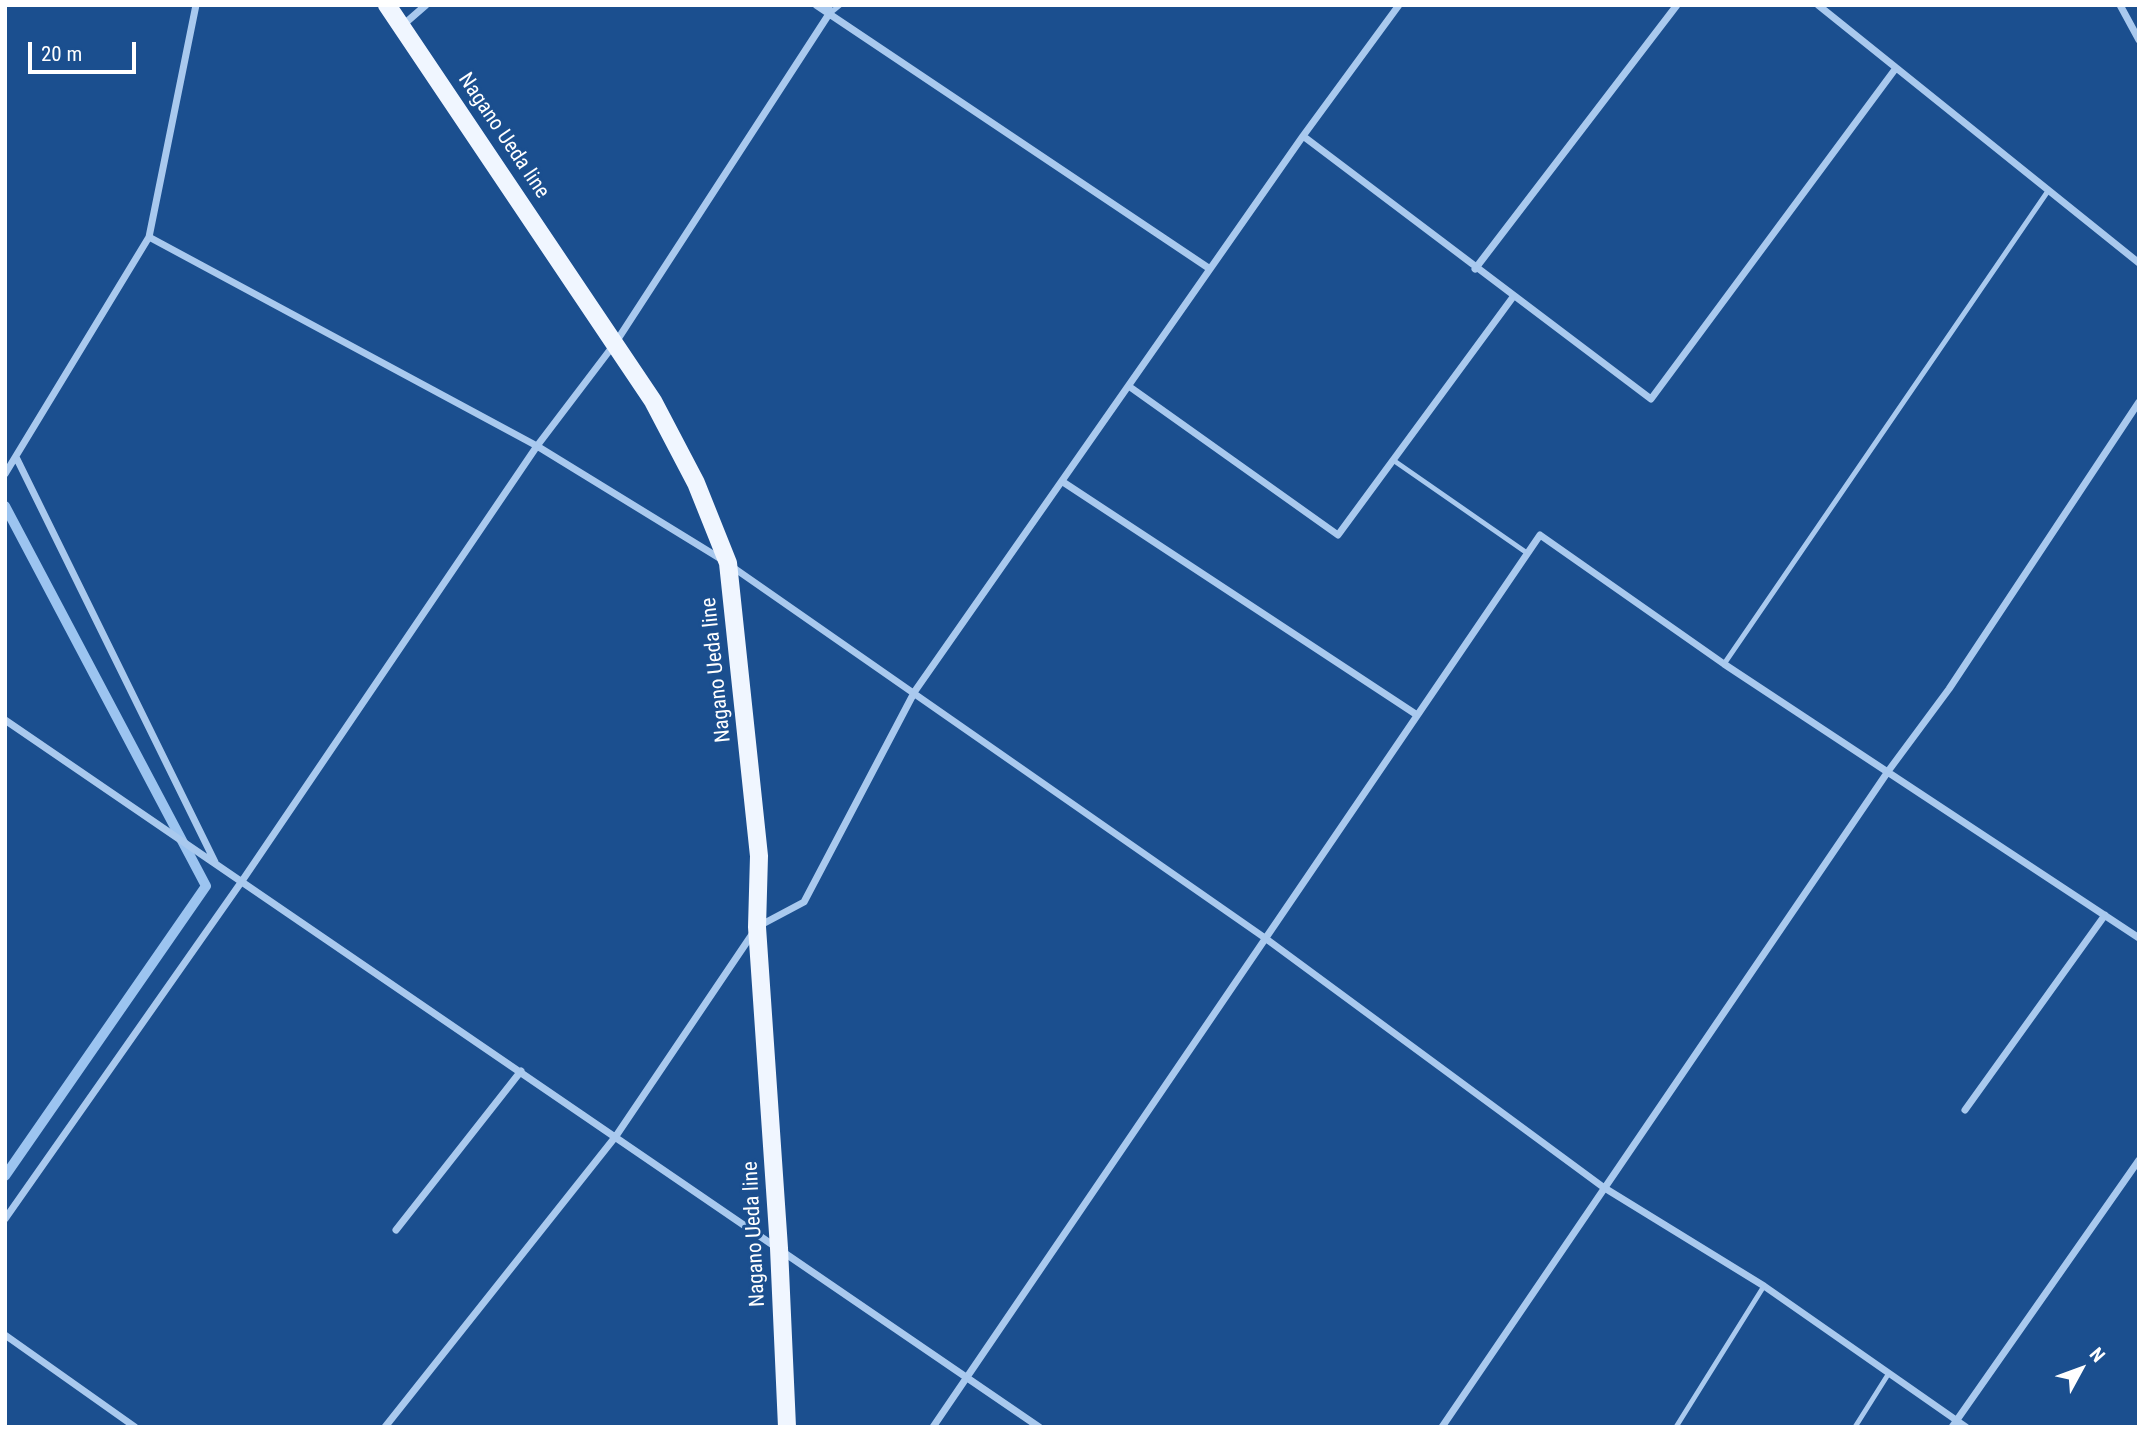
<!DOCTYPE html>
<style>
body{margin:0}
#map{position:relative;width:2144px;height:1432px;overflow:hidden;background:#1b4f8f;font-family:"Roboto Condensed",sans-serif}
canvas{display:block}
.frame{position:absolute;inset:0;border:7px solid #fff;pointer-events:none}
.north{position:absolute;left:2046px;top:1334px;width:70px;height:70px;-webkit-text-stroke:5px #1b4f8f;paint-order:stroke;rotate:49deg;font-size:19px;font-weight:700;line-height:28px;text-align:center;color:#fff}
.north::after{content:'';display:block;margin:auto;width:24px;height:32px;background:#fff;clip-path:polygon(50% 0,100% 100%,50% 72%,0 100%)}
.scale{position:absolute;left:28px;top:42px;width:108px;height:32px;box-sizing:border-box;border:4px solid #fff;border-top:0;padding-left:9px;font-size:21px;line-height:24px;white-space:nowrap;color:#fff;-webkit-text-stroke:5px #1b4f8f;paint-order:stroke}
</style>
<div id="map">
<canvas width="2144" height="1432"></canvas>
<div class="frame"></div>
<div class="north">N</div>
<div class="scale">20 m</div>
</div>
<script>
const context = document.querySelector('canvas').getContext('2d');
context.lineJoin = 'round';
const toPath = rows => new Path2D(rows.map(r => 'M' + r).join(''));
function strokePath(path, color, width, dash) { context.strokeStyle = color; context.lineWidth = width; context.lineCap = dash ? 'butt' : 'round'; context.setLineDash(dash || []); context.stroke(path); }
function label(font, color, halo, rows, align = 'center') {
  context.font = font + ' "Roboto Condensed",sans-serif'; context.lineWidth = 6; context.setLineDash([]); context.textBaseline = 'middle'; context.strokeStyle = halo; context.fillStyle = color; for (const [text, x, y, turn = 0] of rows) {
    context.save(); context.translate(x, y); context.rotate((+turn || 0) * Math.PI / 180); context.textAlign = isNaN(turn) ? turn : align; if (halo) context.strokeText(text, 0, 0); context.fillText(text, 0, 0); context.restore();
  }
}
const stream = toPath([
 [5,506,206,886,5,1176]
]);
const lane = toPath([
 [829,14,840,5],
 [1393,460,1527,553],
 [1724,664,2048,191],
 [1676,1427,1764,1286],
 [1855,1427,1889,1373]
]);
const street = toPath([
 [816,5,1210,269],
 [1818,5,2139,263],
 [2120,5,2139,40],
 [403,25,426,5],
 [1303,136,1651,399,1896,68],
 [149,237,537,446,721,559],
 [1475,269,1677,5],
 [1130,387,1338,535,1513,297],
 [16,457,215,862],
 [5,474,149,237,196,5],
 [1063,482,1417,715],
 [731,566,1265,938,1603,1187,1764,1286,1966,1427],
 [5,720,1039,1427],
 [1965,1110,2105,915],
 [5,1219,242,881,537,446,616,342,829,14,829,5],
 [396,1230,521,1071],
 [5,1335,135,1427],
 [385,1427,616,1136,757,927,804,902,915,691,1303,136,1399,5],
 [933,1427,1540,535,1724,664,2139,938],
 [1442,1427,1889,770,1949,689,2139,402],
 [1952,1427,2139,1160]
]);
const primary = toPath([
 [387,5,653,401,696,483,728,563,759,856,757,927,779,1248,787,1427]
]);
const streetNames = [
 ["Nagano Ueda line",503,136,56],
 ["Nagano Ueda line",717,670,-96],
 ["Nagano Ueda line",755,1234,-93]
];
strokePath(stream, '#9cc4f0', 10);
strokePath(lane, '#a9c9ee', 5);
strokePath(street, '#a9c9ee', 7);
strokePath(primary, '#f0f6ff', 18);
label('21px', '#fff', '#1b4f8f', streetNames);
</script>
